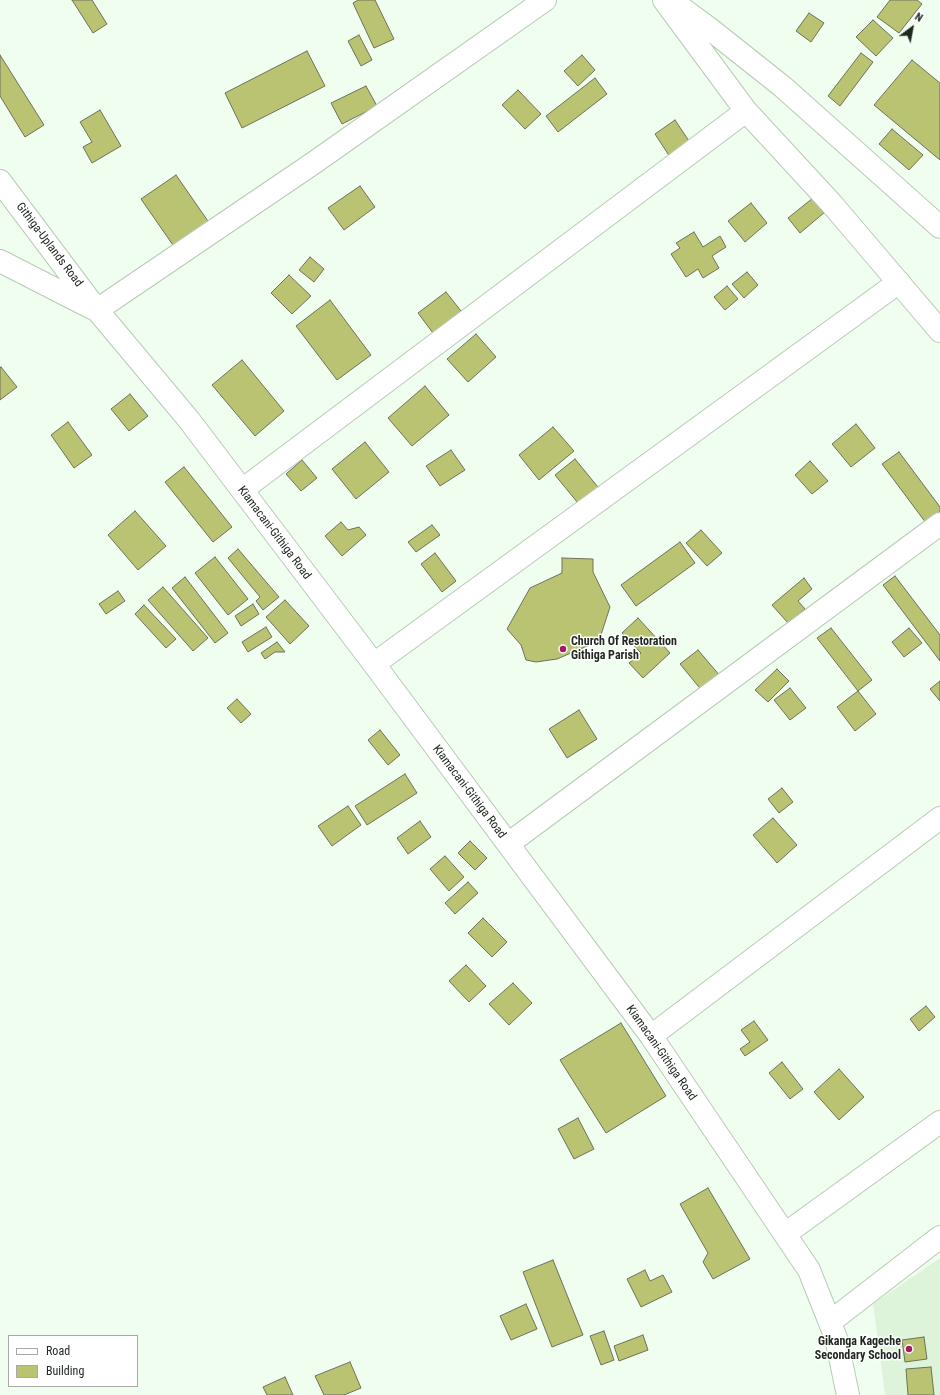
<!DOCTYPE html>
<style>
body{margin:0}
#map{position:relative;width:940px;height:1395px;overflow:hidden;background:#f0feef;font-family:"Roboto Condensed",sans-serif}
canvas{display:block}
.legend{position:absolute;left:8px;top:1335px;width:130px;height:52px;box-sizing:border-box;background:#fff;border:1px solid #a6a9a6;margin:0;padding:5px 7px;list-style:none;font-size:12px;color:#212821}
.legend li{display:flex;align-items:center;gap:8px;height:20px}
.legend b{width:20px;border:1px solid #a6a9a6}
.north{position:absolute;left:892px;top:8px;width:40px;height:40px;-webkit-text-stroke:3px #fff;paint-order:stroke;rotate:32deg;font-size:11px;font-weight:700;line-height:16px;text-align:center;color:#212821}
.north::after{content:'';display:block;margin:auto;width:14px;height:18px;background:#212821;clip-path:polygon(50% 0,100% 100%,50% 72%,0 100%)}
</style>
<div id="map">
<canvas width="940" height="1395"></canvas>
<ul class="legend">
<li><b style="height:5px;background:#fff"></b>Road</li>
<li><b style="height:11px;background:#bac371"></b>Building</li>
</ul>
<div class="north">N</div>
</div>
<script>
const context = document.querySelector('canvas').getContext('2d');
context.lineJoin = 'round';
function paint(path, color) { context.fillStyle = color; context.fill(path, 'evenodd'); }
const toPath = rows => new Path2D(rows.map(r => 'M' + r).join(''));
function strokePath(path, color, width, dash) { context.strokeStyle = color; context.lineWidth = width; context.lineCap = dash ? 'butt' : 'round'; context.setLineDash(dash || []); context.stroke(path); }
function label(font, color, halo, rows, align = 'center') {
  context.font = font + ' "Roboto Condensed",sans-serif'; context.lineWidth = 3; context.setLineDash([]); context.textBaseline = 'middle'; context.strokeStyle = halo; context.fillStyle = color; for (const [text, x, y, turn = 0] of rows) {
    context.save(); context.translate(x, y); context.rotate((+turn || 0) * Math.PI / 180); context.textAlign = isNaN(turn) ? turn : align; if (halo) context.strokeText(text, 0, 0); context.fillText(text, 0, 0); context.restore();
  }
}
const built = toPath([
 [940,1258,940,1395,885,1395,873,1304]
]);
const building = toPath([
 [72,0,92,0,107,24,93,33,72,0],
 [358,0,375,0,394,39,374,48,353,3,358,0],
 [890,0,917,0,922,4,899,33,877,17,890,0],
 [809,13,824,23,811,42,796,31,809,13],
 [873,20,893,38,876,56,856,37,873,20],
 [359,35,372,60,361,66,348,41,359,35],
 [307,51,325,86,242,128,225,93,307,51],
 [861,53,873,62,840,106,828,96,861,53],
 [0,55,44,125,25,137,0,96,0,55],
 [582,55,595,70,578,86,564,71,582,55],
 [912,60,940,83,940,160,874,105,912,60],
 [595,78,607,94,558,132,546,116,595,78],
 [366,86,377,106,342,124,331,103,366,86],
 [518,90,541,114,525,129,502,105,518,90],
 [100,110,121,146,92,163,83,147,92,142,80,122,100,110],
 [675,120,691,144,670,157,655,134,675,120],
 [892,129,923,155,909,170,879,144,892,129],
 [176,175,210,224,175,248,141,199,176,175],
 [360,186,375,207,344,230,328,208,360,186],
 [813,198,825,212,800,233,788,218,813,198],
 [751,203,767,223,745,242,728,221,751,203],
 [694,232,703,247,720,236,726,247,712,256,719,268,703,278,698,269,686,277,671,254,680,248,676,243,694,232],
 [310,257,324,269,314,282,299,270,310,257],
 [747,272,758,285,744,298,732,284,747,272],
 [289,275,311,296,292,314,271,293,289,275],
 [727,286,738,299,725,310,714,297,727,286],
 [446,292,461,311,433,333,418,313,446,292],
 [330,300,371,355,337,380,296,326,330,300],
 [476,334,496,357,468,382,447,359,476,334],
 [242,360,284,411,255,436,212,385,242,360],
 [1,367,17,387,0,400,0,368,1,367],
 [425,386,449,415,412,446,388,418,425,386],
 [130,394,148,416,129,431,111,409,130,394],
 [68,422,92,455,74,468,51,435,68,422],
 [856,424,875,448,851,467,832,444,856,424],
 [553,427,574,451,539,480,519,455,553,427],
 [365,442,389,472,356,499,332,469,365,442],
 [451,450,465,470,440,486,426,466,451,450],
 [899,452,940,507,940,518,929,527,882,464,899,452],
 [575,459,602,492,582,508,555,475,575,459],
 [302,460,317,478,301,491,286,474,302,460],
 [810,461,828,481,812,494,795,475,810,461],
 [184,467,232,527,213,542,165,482,184,467],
 [135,511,166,546,138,570,108,535,135,511],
 [341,522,348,530,359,527,366,535,342,556,325,536,341,522],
 [432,525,440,535,416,552,408,542,432,525],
 [701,530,722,553,707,566,686,543,701,530],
 [680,542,695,563,636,606,621,585,680,542],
 [238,549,279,597,263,610,256,601,260,597,228,558,238,549],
 [435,553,456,581,442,592,421,564,435,553],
 [215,557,248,599,228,615,195,573,215,557],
 [562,558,593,559,593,572,610,607,599,641,557,659,536,662,526,660,521,645,507,629,530,588,562,573,562,558],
 [895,576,940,635,940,661,883,585,895,576],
 [185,577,228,633,215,643,172,588,185,577],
 [804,578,812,589,798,601,805,609,788,623,772,605,804,578],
 [163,587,208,638,193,651,148,600,163,587],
 [118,591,125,601,106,614,99,604,118,591],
 [285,600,309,626,290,644,266,617,285,600],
 [253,604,259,614,241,626,235,616,253,604],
 [144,605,176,639,166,648,135,614,144,605],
 [638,618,670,653,643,678,629,663,641,653,622,633,638,618],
 [266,627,272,637,248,652,242,642,266,627],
 [831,628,872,680,858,691,817,638,831,628],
 [909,628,922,643,904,657,892,642,909,628],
 [277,642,285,652,275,652,265,659,261,653,277,642],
 [698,650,721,677,703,692,680,664,698,650],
 [777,669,789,681,768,702,755,690,777,669],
 [940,681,940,701,930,689,940,681],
 [790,688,806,708,790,720,774,700,790,688],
 [858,691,876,714,855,731,837,707,858,691],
 [237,699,251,714,241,723,227,708,237,699],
 [579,710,597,739,567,758,549,729,579,710],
 [380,730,400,755,388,765,368,740,380,730],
 [405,774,417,793,367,825,355,806,405,774],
 [782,788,793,802,779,813,768,799,782,788],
 [348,806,361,825,332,846,318,826,348,806],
 [773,818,797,845,777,863,753,835,773,818],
 [420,821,431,837,408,854,397,838,420,821],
 [470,841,487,858,475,870,458,853,470,841],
 [445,856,464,877,449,891,430,869,445,856],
 [468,882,478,893,455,914,445,903,468,882],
 [483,918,507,942,492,957,468,933,483,918],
 [466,965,486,986,469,1002,449,981,466,965],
 [513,983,532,1003,509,1025,489,1004,513,983],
 [926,1006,935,1017,919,1031,910,1019,926,1006],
 [754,1021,768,1040,745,1056,740,1049,750,1042,741,1030,754,1021],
 [621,1023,666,1096,606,1133,560,1060,621,1023],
 [782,1062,803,1089,790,1099,769,1073,782,1062],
 [839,1069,864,1097,839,1120,814,1092,839,1069],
 [578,1118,594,1149,574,1159,558,1129,578,1118],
 [708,1188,750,1259,713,1279,703,1262,708,1253,680,1204,708,1188],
 [553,1260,583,1335,552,1347,523,1272,553,1260],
 [645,1270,650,1281,663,1275,672,1292,641,1307,627,1279,645,1270],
 [526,1304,537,1329,511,1340,500,1316,526,1304],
 [604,1331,614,1360,601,1365,590,1336,604,1331],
 [643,1335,648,1350,619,1361,614,1346,643,1335],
 [924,1337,927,1359,905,1362,902,1340,924,1337],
 [350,1362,361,1388,344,1395,324,1395,315,1376,350,1362],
 [931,1367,934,1395,908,1395,906,1369,931,1367],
 [285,1377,293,1395,267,1395,263,1387,285,1377]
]);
const minor = toPath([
 [664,0,746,111,831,203,940,331],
 [672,1,710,29,783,87,940,227],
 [0,181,97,310,189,420,374,664,651,1036,809,1270,836,1338,848,1395],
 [0,261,92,308],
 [97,310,315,162,545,0],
 [242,490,746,111],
 [374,664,899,282],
 [508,844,940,524],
 [651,1036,940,818],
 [785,1234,940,1122],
 [830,1322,940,1237]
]);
const markers = [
 [563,649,4,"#a51b62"],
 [909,1349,4,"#a51b62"]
];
const streetNames = [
 ["Githiga-Uplands Road",49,245,53],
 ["Kiamacani-Githiga Road",274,533,53],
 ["Kiamacani-Githiga Road",469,792,53],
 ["Kiamacani-Githiga Road",661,1053,55]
];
const poiNames = [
 ["Church Of Restoration",571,642],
 ["Githiga Parish",571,656],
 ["Gikanga Kageche",901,1342,"right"],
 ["Secondary School",901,1356,"right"]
];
paint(built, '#ddf4db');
paint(building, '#bac371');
strokePath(building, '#6e715c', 1);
strokePath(minor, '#b8cab7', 24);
strokePath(minor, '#fff', 22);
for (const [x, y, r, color] of markers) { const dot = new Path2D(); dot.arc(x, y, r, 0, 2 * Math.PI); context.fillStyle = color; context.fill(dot); strokePath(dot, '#fff', 1.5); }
label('12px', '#212821', '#fff', streetNames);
label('bold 12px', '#212821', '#fff', poiNames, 'left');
</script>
